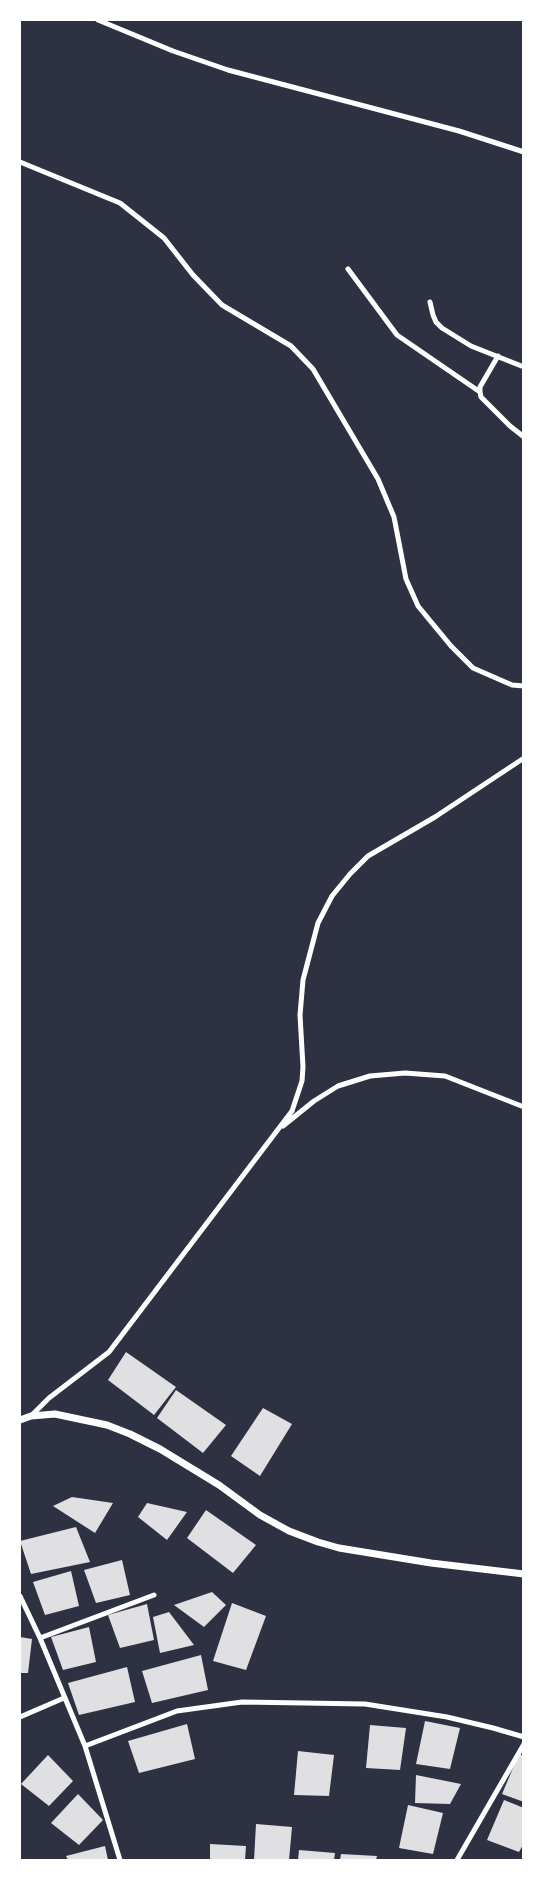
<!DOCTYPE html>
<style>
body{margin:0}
#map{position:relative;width:543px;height:1880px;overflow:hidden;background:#2d3142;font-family:"Fira Sans",sans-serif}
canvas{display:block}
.frame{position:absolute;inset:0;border:21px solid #fff;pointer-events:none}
</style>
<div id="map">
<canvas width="543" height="1880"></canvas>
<div class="frame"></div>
</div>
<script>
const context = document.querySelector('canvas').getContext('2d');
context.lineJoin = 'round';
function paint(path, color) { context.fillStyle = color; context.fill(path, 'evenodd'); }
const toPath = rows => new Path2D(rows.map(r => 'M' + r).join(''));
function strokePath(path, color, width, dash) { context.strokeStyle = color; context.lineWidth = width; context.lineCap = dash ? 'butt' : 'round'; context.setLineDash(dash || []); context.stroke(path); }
const building = toPath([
 [126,1352,176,1387,154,1415,108,1380],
 [176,1390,226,1425,203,1453,157,1418],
 [263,1408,292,1424,260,1476,231,1456],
 [72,1497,113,1503,95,1533,53,1506],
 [147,1503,187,1512,167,1540,138,1517],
 [206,1510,256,1545,233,1573,187,1538],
 [76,1527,90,1562,31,1574,20,1541],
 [122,1560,130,1595,96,1603,84,1570],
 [71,1571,79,1606,45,1615,33,1582],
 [212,1592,226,1605,204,1627,174,1605],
 [232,1603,266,1616,246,1670,213,1661],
 [147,1604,154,1640,120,1648,108,1615],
 [169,1612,194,1645,160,1653,153,1617],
 [89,1627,96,1662,63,1670,51,1637],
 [20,1637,32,1639,28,1673,20,1673],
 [201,1655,208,1690,152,1703,142,1671],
 [127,1667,135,1702,79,1715,68,1683],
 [425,1721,460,1728,450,1769,416,1764],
 [187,1724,195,1759,139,1773,128,1741],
 [370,1725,406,1728,400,1770,366,1768],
 [298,1751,334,1755,329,1796,294,1795],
 [519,1754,524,1756,524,1802,502,1794],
 [48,1755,73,1781,49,1806,21,1784],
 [416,1775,461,1784,450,1804,415,1803],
 [78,1794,103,1820,79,1845,51,1823],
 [504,1800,524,1808,524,1843,519,1852,487,1840],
 [408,1805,443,1813,433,1854,399,1848],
 [256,1824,292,1827,289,1860,254,1860],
 [210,1844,246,1846,245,1860,210,1860],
 [105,1846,108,1860,68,1860,66,1856],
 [299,1850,335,1853,334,1860,298,1860],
 [341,1854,377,1856,376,1860,340,1860]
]);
const minor = toPath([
 [98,20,173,51,228,70,459,131,524,152],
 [20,162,120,203,164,238,193,275,222,305,291,346,313,369,378,479,394,517,406,579,418,606,451,646,473,668,512,685,524,686],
 [348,269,397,335,480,392],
 [430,302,433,315,436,322,442,328,471,346,524,367],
 [498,356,480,387,480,392,481,397,510,426,524,437],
 [283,1126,314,1101,338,1086,370,1076,405,1073,445,1076,524,1107],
 [31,1416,49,1398,109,1352,292,1111,302,1081,303,1067,300,1015,303,980,318,923,332,896,350,874,368,856,435,817,524,758],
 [20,1596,40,1638,85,1746,120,1860],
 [40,1638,154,1595],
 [20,1717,64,1698],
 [85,1746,177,1711,242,1702,365,1704,447,1717,493,1728,524,1737],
 [457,1860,524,1744]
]);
const tertiary = toPath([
 [20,1420,31,1416,55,1414,107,1425,130,1434,160,1449,219,1485,260,1515,289,1531,318,1542,339,1548,431,1563,524,1574]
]);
paint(building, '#e0e0e3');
strokePath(minor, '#fff', 5);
strokePath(tertiary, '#fff', 7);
</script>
